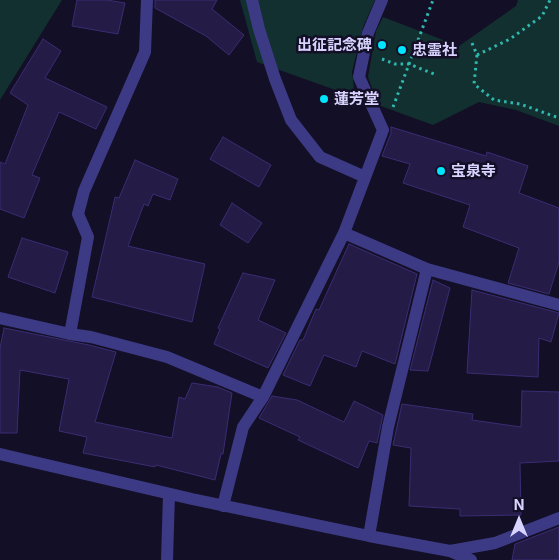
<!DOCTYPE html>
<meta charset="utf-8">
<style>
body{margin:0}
#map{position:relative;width:559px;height:560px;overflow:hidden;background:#130f26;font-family:Inter,sans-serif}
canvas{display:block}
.north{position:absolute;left:494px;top:495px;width:50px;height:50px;-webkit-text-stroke:4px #130f26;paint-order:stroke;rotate:0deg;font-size:14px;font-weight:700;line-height:20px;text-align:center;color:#d9d4ff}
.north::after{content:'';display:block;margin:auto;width:18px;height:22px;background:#d9d4ff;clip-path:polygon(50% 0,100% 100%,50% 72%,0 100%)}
</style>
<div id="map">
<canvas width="559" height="560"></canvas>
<div class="north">N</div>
</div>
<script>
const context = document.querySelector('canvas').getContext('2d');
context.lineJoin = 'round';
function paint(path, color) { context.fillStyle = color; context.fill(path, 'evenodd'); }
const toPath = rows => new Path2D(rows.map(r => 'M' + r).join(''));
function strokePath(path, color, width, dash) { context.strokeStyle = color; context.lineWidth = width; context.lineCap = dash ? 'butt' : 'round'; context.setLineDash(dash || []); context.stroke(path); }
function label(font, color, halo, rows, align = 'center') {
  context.font = font + ' Inter,"Noto Sans JP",sans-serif'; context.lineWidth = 5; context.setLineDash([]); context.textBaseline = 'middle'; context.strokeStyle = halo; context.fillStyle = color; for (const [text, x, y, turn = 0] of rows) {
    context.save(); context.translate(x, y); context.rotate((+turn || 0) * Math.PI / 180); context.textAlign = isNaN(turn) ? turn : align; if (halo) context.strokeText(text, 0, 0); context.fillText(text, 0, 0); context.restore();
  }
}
const green = toPath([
 [0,0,62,0,0,100],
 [240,0,375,0,363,27,352,72,355,97,257,62],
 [518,0,559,0,559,126,516,110,479,102,433,125,378,105,368,77,376,31,383,17,459,46,516,6]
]);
const building = toPath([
 [77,0,107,0,125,3,118,34,72,26,77,0],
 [155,0,217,0,212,9,244,35,229,55,206,36,155,8,155,0],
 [43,39,61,51,45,78,107,107,96,129,59,112,32,175,40,178,24,218,0,209,0,162,5,164,28,105,10,93,43,39],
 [391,127,486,156,487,152,528,166,519,193,559,208,559,262,549,294,508,283,519,248,463,227,470,205,403,183,410,164,382,156,391,133,391,127],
 [223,137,271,165,259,187,210,159,223,137],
 [135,160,178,179,170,200,153,194,148,206,144,204,128,246,205,264,192,322,92,297,115,197,119,198,135,160],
 [232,203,262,223,248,243,220,225,232,203],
 [22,238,68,252,55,293,8,277,22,238],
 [349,244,417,274,395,364,362,351,356,367,324,355,310,386,283,375,300,340,303,340,316,309,319,310,349,244],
 [243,273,275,280,258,320,286,333,268,368,214,344,220,329,218,328,243,273],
 [433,280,450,288,428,371,410,370,433,280],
 [472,290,559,313,551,342,539,338,538,377,467,373,472,290],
 [4,328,89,345,116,352,95,422,172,438,179,397,185,399,192,383,218,387,232,393,223,454,221,454,215,480,156,465,155,467,83,453,87,437,59,431,69,379,20,370,17,433,0,433,0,348,4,328],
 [522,391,559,392,559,461,520,463,521,515,460,516,460,509,409,506,411,448,393,445,402,404,473,414,472,420,521,427,522,391],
 [272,396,297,400,344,422,354,401,383,415,377,443,369,441,358,468,298,440,300,437,259,418,272,396],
 [559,527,559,560,512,560,515,544,559,527]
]);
const path = toPath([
 [472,43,477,55,474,84,494,100,520,104,559,118],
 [477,55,510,39,542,16,550,0],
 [382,59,395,64,409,64,434,74],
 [393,107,433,0]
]);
const street = toPath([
 [252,0,259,29,275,79,291,120,320,157,365,177],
 [344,233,427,269,559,305],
 [0,318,70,334,91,337,167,357,263,397],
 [70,334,88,237,78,214,84,191,145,52,147,0],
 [0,454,192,499,369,536,450,551,471,560],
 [223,506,243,427,263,397,344,233,383,130,359,77,368,33,382,0],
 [369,536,388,427,427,269],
 [450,551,495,543,559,518],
 [167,560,169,494]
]);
const markers = [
 [382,45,5,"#00e5ff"],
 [402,50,5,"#00e5ff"],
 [324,99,5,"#00e5ff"],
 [441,171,5,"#00e5ff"]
];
const poiNames = [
 ["出征記念碑",372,45,"right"],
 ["忠霊社",412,50],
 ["蓮芳堂",334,99],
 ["宝泉寺",451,171]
];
paint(green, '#12302f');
paint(building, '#241b47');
strokePath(building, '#3b2d73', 1);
strokePath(path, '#2fb8b0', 3, [2.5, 4]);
strokePath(street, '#3d3a85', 12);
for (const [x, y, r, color] of markers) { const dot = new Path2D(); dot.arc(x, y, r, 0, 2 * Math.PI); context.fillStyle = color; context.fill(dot); strokePath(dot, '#130f26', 2); }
label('bold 15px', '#d9d4ff', '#130f26', poiNames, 'left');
</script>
